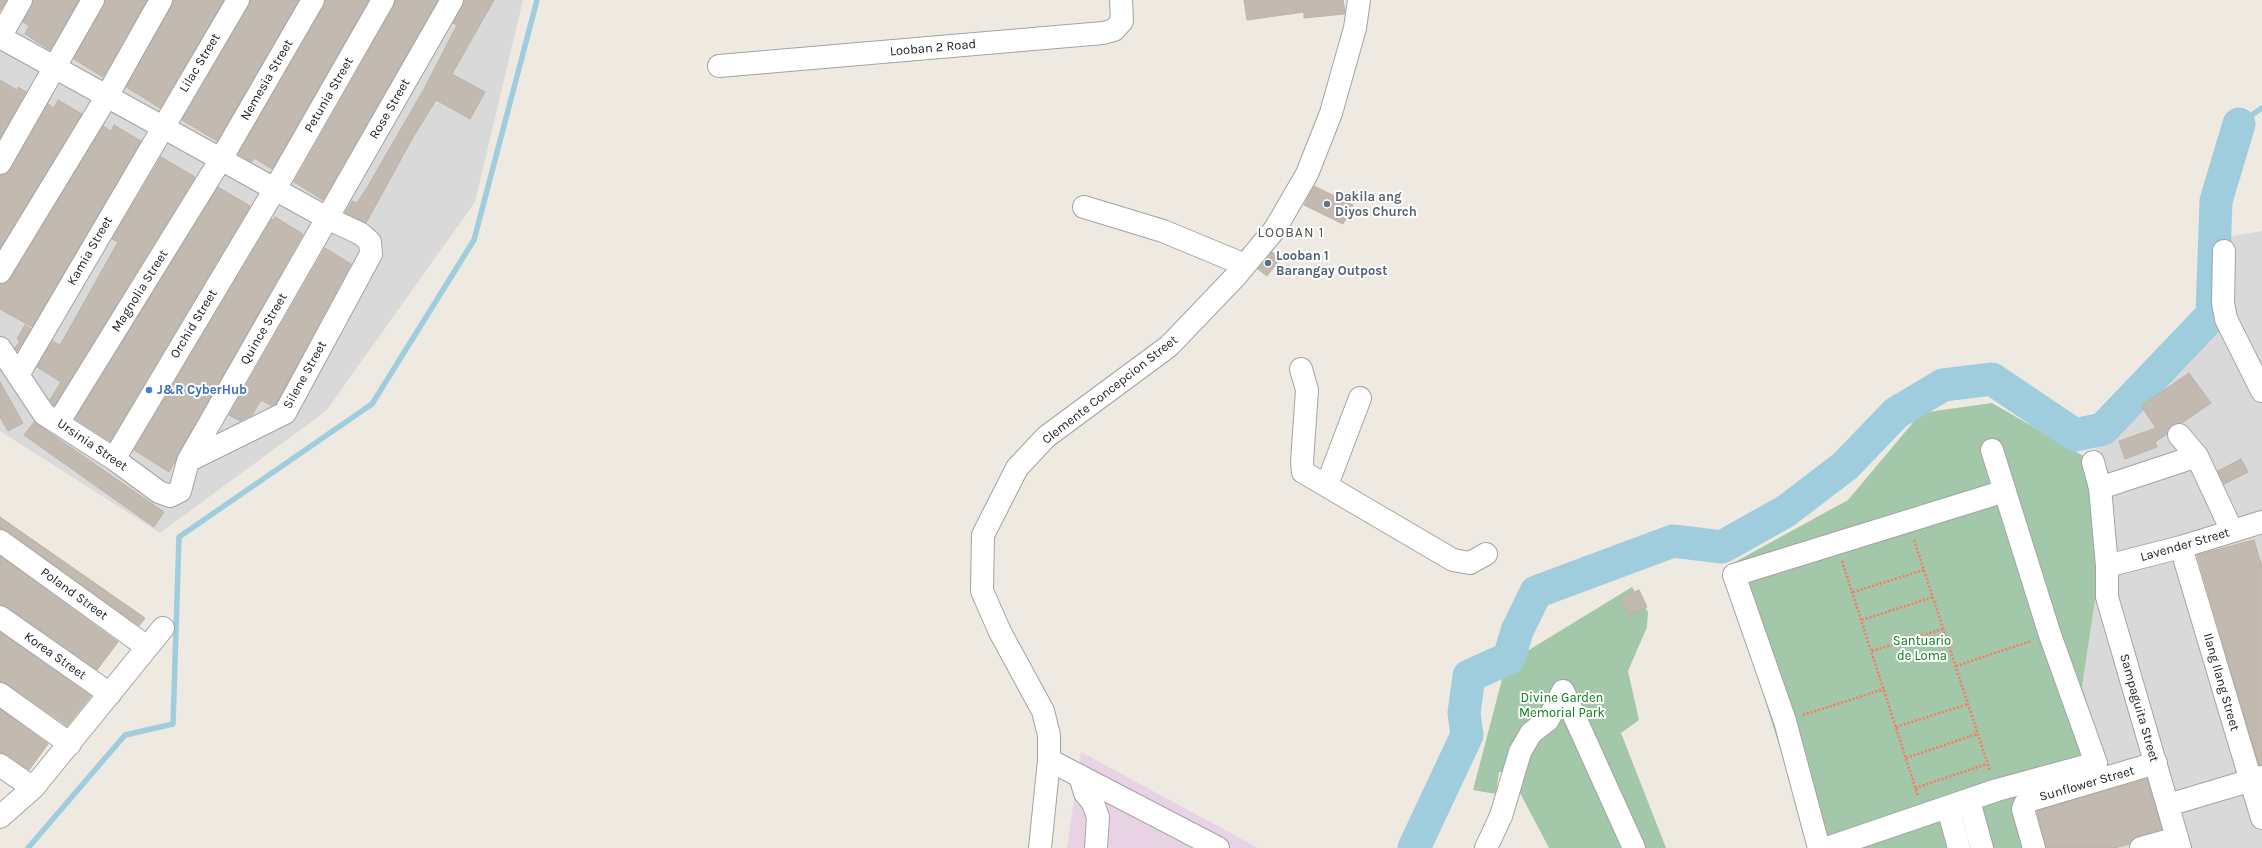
<!DOCTYPE html>
<style>
body{margin:0}
canvas{display:block;background:#eeeae1}
</style>
<canvas width="2262" height="848"></canvas>
<script>
const context = document.querySelector('canvas').getContext('2d');
context.lineJoin = 'round';
function paint(path, color) { context.fillStyle = color; context.fill(path, 'evenodd'); }
const toPath = rows => new Path2D(rows.map(r => 'M' + r).join(''));
function strokePath(path, color, width, dash) { context.strokeStyle = color; context.lineWidth = width; context.lineCap = dash ? 'butt' : 'round'; context.setLineDash(dash || []); context.stroke(path); }
function label(font, color, halo, rows, align = 'center') {
  context.font = font + ' Karla,sans-serif'; context.lineWidth = 4; context.setLineDash([]); context.textBaseline = 'middle'; context.strokeStyle = halo; context.fillStyle = color; for (const [text, x, y, turn = 0] of rows) {
    context.save(); context.translate(x, y); context.rotate((+turn || 0) * Math.PI / 180); context.textAlign = isNaN(turn) ? turn : align; if (halo) context.strokeText(text, 0, 0); context.fillText(text, 0, 0); context.restore();
  }
}
const residential = toPath([
 [0,0,523,0,475,202,326,411,160,533,0,431],
 [2262,231,2262,848,2030,848,2015,797,2108,768,2082,687,2101,560,2087,458,2184,348,2218,321,2222,238]
]);
const industrial = toPath([
 [1081,752,1258,848,1067,848]
]);
const cemetery = toPath([
 [1992,403,2087,458,2101,560,2082,687,2108,768,2015,797,2030,848,1811,848,1724,568,1848,500,1921,413],
 [1632,587,1648,612,1647,627,1628,671,1639,720,1621,733,1666,848,1549,848,1509,772,1499,772,1496,794,1473,790,1506,664]
]);
const stream = toPath([
 [2239,124,2262,108],
 [28,848,125,735,173,724,179,537,372,404,474,240,537,0]
]);
const river = toPath([
 [1414,848,1467,735,1464,713,1469,676,1509,658,1517,631,1536,592,1673,541,1722,547,1786,511,1845,466,1896,413,1943,385,1992,379,2075,435,2103,429,2212,315,2216,201,2239,124]
]);
const building = toPath([
 [0,0,7,0,1,10,0,9,0,0],
 [33,0,79,0,50,50,25,34,29,26,23,22,33,0],
 [105,0,147,0,103,77,74,59,105,0],
 [173,0,224,0,160,108,126,87,173,0],
 [250,0,299,0,217,141,182,120,249,6,250,0],
 [325,0,369,0,272,169,254,158,252,162,238,154,324,6,325,0],
 [395,0,438,0,323,200,294,182,394,6,395,0],
 [464,0,494,0,452,74,485,92,470,119,436,100,412,139,366,223,345,213,352,201,357,203,368,186,424,89,457,25,453,23,464,0],
 [1244,0,1343,0,1345,12,1344,14,1304,18,1304,12,1247,20,1244,0],
 [0,80,17,90,18,87,26,92,0,138,0,80],
 [58,100,82,114,0,248,0,175,6,174,11,169,48,104,54,108,58,100],
 [114,125,141,141,32,327,0,309,0,284,11,278,103,126,111,131,114,125],
 [161,157,195,177,54,406,50,400,61,382,37,367,52,341,60,345,68,331,118,242,112,239,161,157],
 [1314,186,1353,205,1343,224,1304,205,1314,186],
 [218,187,250,206,110,441,75,419,218,187],
 [275,217,303,234,169,472,134,450,272,219,274,220,275,217],
 [325,248,351,264,276,404,272,406,261,400,252,415,240,421,229,415,325,248],
 [1272,252,1280,259,1267,276,1258,269,1272,252],
 [25,325,31,329,17,351,15,348,20,341,17,339,25,325],
 [2189,373,2211,403,2182,423,2171,425,2167,434,2155,442,2157,447,2125,459,2119,441,2156,428,2141,406,2189,373],
 [0,382,23,423,8,431,0,417,0,382],
 [34,422,164,512,154,527,24,435,34,422],
 [2241,459,2248,472,2224,484,2218,471,2241,459],
 [0,517,145,618,139,626,7,531,0,529,0,517],
 [2254,540,2262,567,2262,765,2259,765,2197,555,2254,540],
 [0,556,118,642,97,670,7,607,0,605,0,556],
 [1639,590,1647,607,1629,615,1620,598,1639,590],
 [0,632,91,696,67,726,7,684,0,682,0,632],
 [0,709,48,744,29,770,7,755,0,753,0,709],
 [2147,779,2162,829,2138,836,2129,844,2114,848,2046,848,2037,811,2147,779]
]);
const path = toPath([
 [1914,540,1990,771],
 [1842,561,1918,796],
 [1853,592,1924,570],
 [1862,620,1933,597],
 [1872,651,1943,629],
 [1956,666,2031,641],
 [1803,715,1884,689],
 [1896,727,1968,704],
 [1906,758,1977,734],
 [1915,788,1987,764]
]);
const minor = toPath([
 [0,37,327,218,361,234,370,242,371,254,285,413,188,461],
 [0,37,21,0],
 [719,66,1103,33,1114,30,1122,21,1121,0],
 [0,163,93,0],
 [1084,207,1163,231,1245,265],
 [2224,251,2223,303,2226,319,2262,391],
 [0,272,107,96,161,0],
 [0,348,44,414,114,459,159,492,170,496,180,491,188,461,452,0],
 [1301,369,1307,390,1302,462,1303,472,1453,560,1470,563,1486,554],
 [18,375,238,0],
 [58,423,221,159,313,0],
 [2179,435,2197,456,2232,531],
 [114,459,275,189,383,0],
 [2093,462,2100,488,2107,566,2107,597,2180,848],
 [1330,477,1360,398],
 [2100,488,2197,456],
 [0,541,147,647],
 [2181,547,2262,818],
 [2107,566,2181,547,2262,522],
 [0,617,110,694],
 [1563,691,1634,848],
 [0,694,70,744],
 [1049,760,1218,848],
 [0,765,33,788],
 [1080,776,1085,793,1093,803,1098,817,1096,848],
 [1969,801,1982,848],
 [2168,805,2262,777],
 [1948,808,1959,848],
 [0,817,33,788,163,628],
 [1040,848,1049,760,1049,735,1043,711,1000,632,982,591,983,535,1017,468,1046,437,1169,346,1235,277,1275,229,1307,174,1331,113,1355,28,1359,0],
 [1486,848,1501,816,1520,752,1531,733,1548,720,1563,691],
 [1819,848,1785,721,1734,575,2005,491],
 [1827,848,1997,790,2096,763,2050,635,1992,450],
 [2034,848,2023,809,2025,804,2031,800,2156,763],
 [2141,848,2177,838]
]);
const markers = [
 [1327,204,4,"#6b7280"],
 [1268,263,4,"#5c6f8a"],
 [149,390,4,"#3f7fe0"]
];
const streetNames = [
 ["Looban 2 Road",933,48,-5],
 ["Lilac Street",200,63,-59],
 ["Nemesia Street",267,80,-60],
 ["Petunia Street",329,95,-60],
 ["Rose Street",390,109,-60],
 ["Kamia Street",90,251,-60],
 ["Magnolia Street",140,291,-58],
 ["Orchid Street",194,324,-59],
 ["Quince Street",264,329,-60],
 ["Silene Street",305,375,-61],
 ["Clemente Concepcion Street",1110,390,-38],
 ["Ursinia Street",92,445,34],
 ["Lavender Street",2185,545,-16],
 ["Poland Street",74,594,36],
 ["Korea Street",55,656,35],
 ["Ilang Ilang Street",2221,682,74],
 ["Sampaguita Street",2139,708,74],
 ["Sunflower Street",2087,784,-16]
];
const worshipNames = [
 ["Dakila ang",1335,197],
 ["Diyos Church",1335,212]
];
const serviceNames = [
 ["Looban 1",1276,256],
 ["Barangay Outpost",1276,271]
];
const shopNames = [
 ["J&R CyberHub",157,390]
];
const parkNames = [
 ["Santuario",1922,641],
 ["de Loma",1922,656],
 ["Divine Garden",1562,698],
 ["Memorial Park",1562,713]
];
const neighbourhoodNames = [
 ["LOOBAN 1",1291,233]
];
paint(residential, '#dad9d9');
paint(industrial, '#e7d3e3');
paint(cemetery, '#a2c7a9');
strokePath(stream, '#a0cddd', 5.5);
strokePath(river, '#a0cddd', 33);
paint(building, '#c2bab1');
strokePath(building, '#c0b1a4', 1);
strokePath(minor, '#a3a3a3', 24);
strokePath(path, '#fd7863', 2.5, [2, 2]);
strokePath(minor, '#fff', 22);
for (const [x, y, r, color] of markers) { const dot = new Path2D(); dot.arc(x, y, r, 0, 2 * Math.PI); context.fillStyle = color; context.fill(dot); strokePath(dot, '#fff', 1.5); }
label('13px', '#1c1c1c', '#fff', streetNames);
label('bold 13px', '#5b616d', '#fff', worshipNames, 'left');
label('bold 13px', '#4e5e75', '#fff', serviceNames, 'left');
label('bold 13px', '#366cbe', '#fff', shopNames, 'left');
label('13px', '#087c16', '#fff', parkNames);
context.letterSpacing = '1px';
label('14px', '#4f4f4f', '#fff', neighbourhoodNames);
context.letterSpacing = '0px';
</script>
